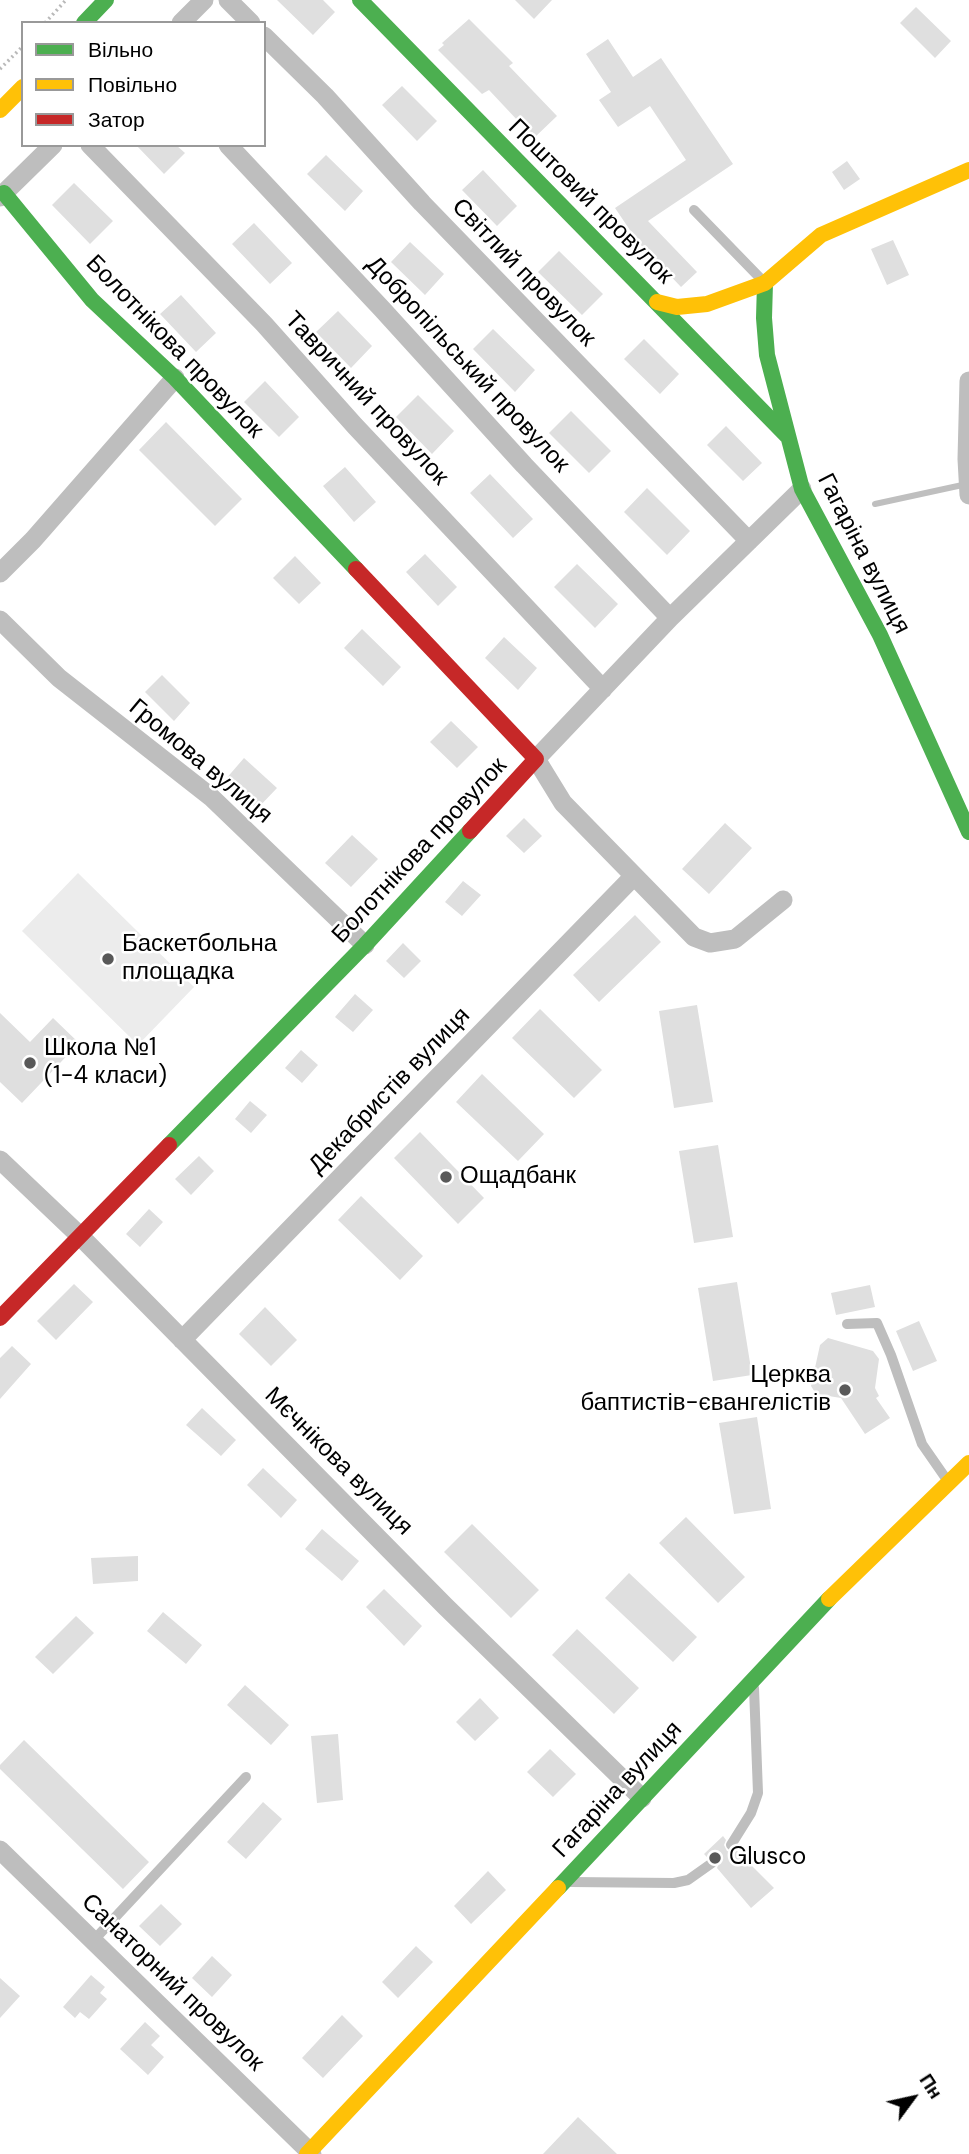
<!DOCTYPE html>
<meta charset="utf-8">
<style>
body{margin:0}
#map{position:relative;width:969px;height:2154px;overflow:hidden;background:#fff;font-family:"DM Sans",sans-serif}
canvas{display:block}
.legend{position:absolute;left:21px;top:21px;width:245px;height:126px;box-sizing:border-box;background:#fff;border:2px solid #999;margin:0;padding:9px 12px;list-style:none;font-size:21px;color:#000}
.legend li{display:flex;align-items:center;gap:14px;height:35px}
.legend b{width:35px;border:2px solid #999}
.north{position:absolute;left:878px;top:2063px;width:70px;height:70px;-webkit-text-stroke:5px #fff;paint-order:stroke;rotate:57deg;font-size:19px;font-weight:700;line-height:28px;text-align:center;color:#000}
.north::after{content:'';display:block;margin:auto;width:24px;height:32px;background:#000;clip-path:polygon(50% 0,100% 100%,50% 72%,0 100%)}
</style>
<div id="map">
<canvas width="969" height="2154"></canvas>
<ul class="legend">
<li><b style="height:9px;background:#4caf50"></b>Вільно</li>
<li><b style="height:9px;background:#ffc107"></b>Повільно</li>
<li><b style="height:9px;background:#c62828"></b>Затор</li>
</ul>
<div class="north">Пн</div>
</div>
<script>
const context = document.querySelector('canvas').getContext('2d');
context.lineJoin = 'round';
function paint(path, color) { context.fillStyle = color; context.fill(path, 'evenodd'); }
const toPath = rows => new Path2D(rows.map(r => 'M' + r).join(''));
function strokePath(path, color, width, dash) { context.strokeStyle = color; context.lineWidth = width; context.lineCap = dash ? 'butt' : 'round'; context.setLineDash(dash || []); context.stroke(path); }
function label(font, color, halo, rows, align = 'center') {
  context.font = font + ' "DM Sans",sans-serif'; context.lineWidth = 5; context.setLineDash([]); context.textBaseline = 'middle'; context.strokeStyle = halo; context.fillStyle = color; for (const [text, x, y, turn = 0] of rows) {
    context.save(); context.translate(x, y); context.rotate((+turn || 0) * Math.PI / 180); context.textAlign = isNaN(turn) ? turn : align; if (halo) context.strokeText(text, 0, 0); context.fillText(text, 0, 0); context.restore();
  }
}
const green = toPath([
 [78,873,194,987,138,1045,22,931]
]);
const stream = toPath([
 [875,504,967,484]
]);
const building = toPath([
 [277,0,323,0,335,12,313,35],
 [515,0,552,0,534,19],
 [916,7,951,41,935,58,900,23],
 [469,19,513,63,509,66,557,116,534,138,489,90,482,94,438,50,444,45,442,43],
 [608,39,633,77,661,58,733,164,648,221,697,272,681,287,638,242,615,208,686,160,650,106,618,127,599,100,611,92,586,54],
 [402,86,437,121,417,141,382,105],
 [136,145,176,145,185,153,164,174],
 [326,155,363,191,345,211,307,174],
 [847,161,860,179,844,190,832,172],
 [483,170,517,206,497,226,462,190],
 [74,183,113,221,90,244,52,205],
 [254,223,292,263,270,284,232,244],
 [893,240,909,275,887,285,871,249],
 [410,242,444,274,425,295,391,262],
 [559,251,603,294,582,315,538,272],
 [181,295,216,333,196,352,160,314],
 [338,311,372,346,351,368,316,332],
 [493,329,535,370,515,392,473,349],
 [644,339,679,374,660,394,624,359],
 [265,381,299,417,279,437,244,402],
 [418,395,454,431,432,454,396,417],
 [571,411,611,451,589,473,549,433],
 [166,422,242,499,215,526,139,450],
 [726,426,762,463,743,481,707,445],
 [345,467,376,502,354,522,323,486],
 [490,474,533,519,513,538,470,493],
 [647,488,690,531,667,555,624,512],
 [425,554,457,587,438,606,406,572],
 [295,556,321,583,299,604,273,578],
 [577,564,618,604,595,628,554,587],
 [362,629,401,667,383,686,344,648],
 [504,637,537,668,518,690,485,658],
 [162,675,190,703,174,721,145,692],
 [451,721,478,747,457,768,430,742],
 [244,758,277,788,257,809,225,780],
 [524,818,542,836,524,853,506,836],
 [725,823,752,848,709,894,682,869],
 [352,835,378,859,351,887,325,863],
 [463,881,481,895,462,916,445,902],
 [635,915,661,942,599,1002,573,975],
 [403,943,421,961,404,978,386,961],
 [355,994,373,1010,353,1032,335,1017],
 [697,1005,713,1102,674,1108,659,1011],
 [540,1009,602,1070,574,1098,512,1038],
 [0,1013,30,1042,53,1018,79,1043,22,1103,0,1082],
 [301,1050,318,1065,302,1083,285,1068],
 [482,1074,544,1134,518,1161,456,1102],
 [250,1101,267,1115,251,1133,235,1119],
 [420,1132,484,1198,458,1224,394,1158],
 [718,1145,733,1237,694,1243,679,1151],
 [199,1156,214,1171,191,1195,175,1179],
 [361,1196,423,1256,400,1280,338,1220],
 [149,1209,163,1222,140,1247,126,1234],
 [737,1282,752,1375,713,1381,698,1288],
 [74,1284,93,1302,56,1340,37,1321],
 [870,1285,875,1307,836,1315,831,1293],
 [265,1307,297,1340,271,1366,239,1334],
 [919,1321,937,1361,913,1371,896,1331],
 [828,1338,873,1351,879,1359,875,1388,879,1396,876,1398,890,1418,865,1434,841,1398,816,1394,811,1386,820,1345],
 [12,1346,31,1364,0,1399,0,1358],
 [202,1408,236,1440,221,1456,186,1425],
 [757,1417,771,1509,734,1514,719,1423],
 [263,1468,297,1500,281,1518,247,1485],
 [686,1517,745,1577,718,1603,659,1543],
 [472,1524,539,1590,511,1618,444,1552],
 [322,1529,359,1561,342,1581,305,1549],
 [138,1556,138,1581,93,1584,91,1558],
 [629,1573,697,1637,673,1662,605,1598],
 [384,1589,422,1626,404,1646,366,1607],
 [163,1612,202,1645,186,1664,147,1631],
 [76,1616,94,1633,53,1674,35,1657],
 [577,1629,639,1688,614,1714,552,1655],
 [245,1685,289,1725,271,1745,227,1705],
 [480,1698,499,1718,475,1741,456,1722],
 [338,1734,343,1800,317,1803,311,1736],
 [24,1740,149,1862,123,1889,0,1769,0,1765],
 [550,1749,576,1774,553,1797,527,1772],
 [263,1802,282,1819,246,1859,227,1842],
 [723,1836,726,1840,724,1845,727,1851,731,1852,736,1850,774,1888,751,1908,717,1868,719,1863,718,1858,712,1856,707,1857,704,1854],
 [488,1871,506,1890,471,1924,454,1906],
 [161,1904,182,1924,160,1946,139,1926],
 [416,1946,433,1962,398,1998,382,1982],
 [212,1956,232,1975,212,1997,192,1978],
 [91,1975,105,1987,100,1993,107,1999,89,2019,80,2012,75,2018,63,2007],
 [0,1978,20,1996,0,2018],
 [342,2015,363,2036,323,2078,302,2058],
 [145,2022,160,2036,151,2045,164,2057,148,2075,120,2049],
 [578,2117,617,2154,543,2154]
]);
const path = toPath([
 [45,23,66,0],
 [0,69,23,46]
]);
const lane = toPath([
 [694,210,762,280],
 [847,1324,877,1323,891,1355,922,1444,947,1480],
 [731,1845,751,1813,758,1793,754,1688],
 [571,1882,674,1883,688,1880,712,1863],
 [93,1941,246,1777]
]);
const street = toPath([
 [228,0,251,23],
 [181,23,204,0],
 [264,36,325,96,422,203,749,541],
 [90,145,264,324,355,426,603,689],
 [228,145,382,309,524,465,670,618],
 [0,197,53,145],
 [969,381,967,459,969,495],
 [0,573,33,540,175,378],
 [0,620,59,678,211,797,365,945],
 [783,900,735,939,710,943,694,937,563,803,536,759,670,618,802,489],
 [0,1160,80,1236,445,1606,642,1798],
 [182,1340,634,876],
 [0,1850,312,2154]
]);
const fast = toPath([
 [360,0,788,437],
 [84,23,106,0],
 [4,193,92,300,175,378,356,569],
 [765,283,764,318,767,355,802,489,880,635,969,832],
 [169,1145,365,945,470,831],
 [558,1888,829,1599]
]);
const slow = toPath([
 [0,110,23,87],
 [657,302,677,307,707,304,765,283,821,235,969,170],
 [829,1599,969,1463],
 [307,2154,558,1888]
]);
const jam = toPath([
 [356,569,536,759,470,831],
 [0,1318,169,1145]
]);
const markers = [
 [108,959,7,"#595959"],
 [30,1063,7,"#595959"],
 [446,1177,7,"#595959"],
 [845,1390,7,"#595959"],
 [715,1858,7,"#595959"]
];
const streetNames = [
 ["Поштовий провулок",590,202,45],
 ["Світлий провулок",523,273,46],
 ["Болотнікова провулок",174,347,46],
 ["Добропільський провулок",467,365,47],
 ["Тавричний провулок",366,399,47],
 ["Гагаріна вулиця",863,554,63],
 ["Громова вулиця",200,762,40],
 ["Болотнікова провулок",420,851,-47],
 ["Декабристів вулиця",390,1091,-46],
 ["Мєчнікова вулиця",338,1462,45],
 ["Гагаріна вулиця",618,1790,-47],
 ["Санаторний провулок",172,1983,44]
];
const poiNames = [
 ["Баскетбольна",122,945],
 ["площадка",122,973],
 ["Школа №1",44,1049],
 ["(1-4 класи)",44,1077],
 ["Ощадбанк",460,1177],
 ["Церква",831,1376,"right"],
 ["баптистів-євангелістів",831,1404,"right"],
 ["Glusco",729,1858]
];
paint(green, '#ececec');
strokePath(stream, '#bfbfbf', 6);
paint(building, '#dfdfdf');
strokePath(path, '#b9b9b9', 3.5, [2, 3.5]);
strokePath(lane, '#bebebe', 10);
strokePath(street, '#bebebe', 19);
strokePath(fast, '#4caf50', 16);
strokePath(slow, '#ffc107', 16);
strokePath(jam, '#c62828', 16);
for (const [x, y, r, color] of markers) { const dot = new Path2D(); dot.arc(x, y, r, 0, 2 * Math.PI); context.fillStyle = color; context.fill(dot); strokePath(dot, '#fff', 2.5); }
label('24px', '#000', '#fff', streetNames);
label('24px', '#000', '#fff', poiNames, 'left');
</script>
